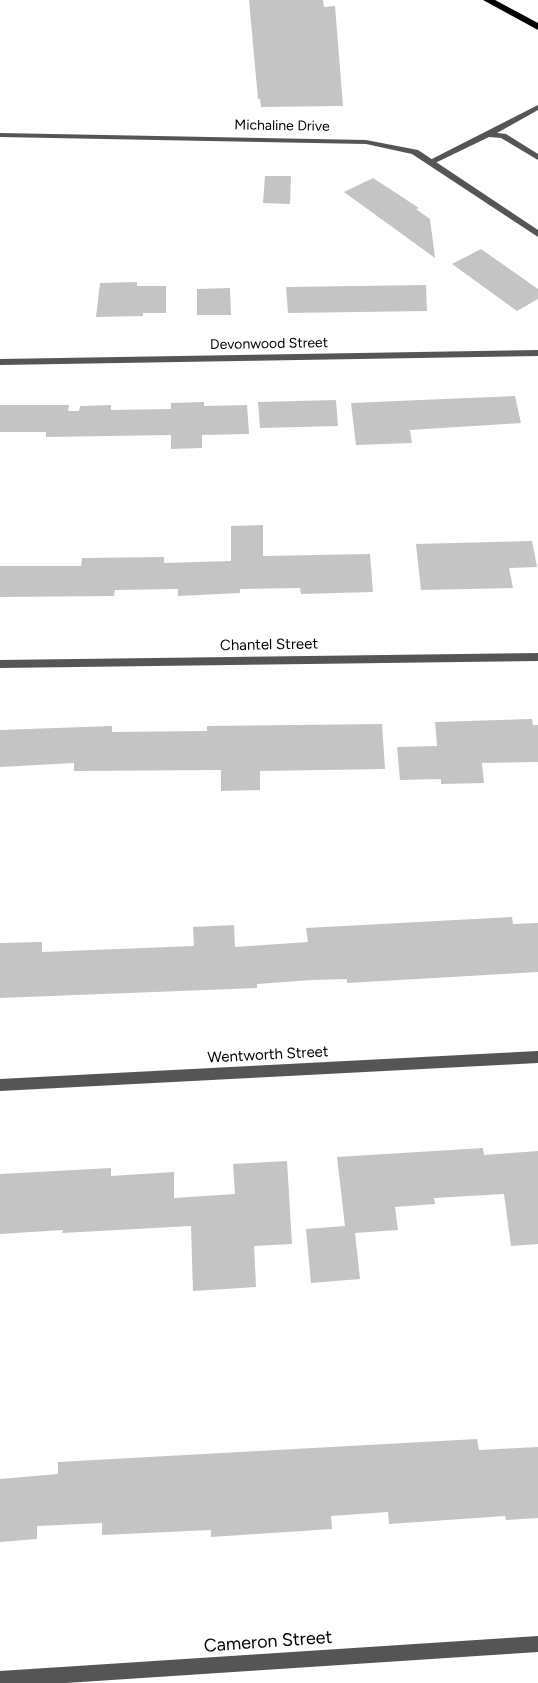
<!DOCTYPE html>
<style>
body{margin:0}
canvas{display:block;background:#fff}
</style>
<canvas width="538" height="1683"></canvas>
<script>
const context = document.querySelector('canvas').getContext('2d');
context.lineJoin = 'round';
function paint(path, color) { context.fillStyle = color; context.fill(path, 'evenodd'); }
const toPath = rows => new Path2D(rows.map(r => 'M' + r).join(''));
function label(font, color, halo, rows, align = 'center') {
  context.font = font + ' Figtree,sans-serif'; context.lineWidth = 5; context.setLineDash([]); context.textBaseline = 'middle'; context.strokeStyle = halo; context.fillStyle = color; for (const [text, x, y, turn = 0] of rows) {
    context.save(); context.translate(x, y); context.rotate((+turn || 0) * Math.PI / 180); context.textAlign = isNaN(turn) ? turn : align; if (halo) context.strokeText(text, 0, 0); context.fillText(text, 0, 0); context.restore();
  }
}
const building = toPath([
 [249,0,323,0,324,7,335,6,343,106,261,107,260,99,258,99],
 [265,176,291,176,290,204,263,203],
 [373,178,419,208,416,209,430,219,435,258,344,192],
 [481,249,538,289,538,299,517,311,452,264],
 [137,282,137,286,166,286,166,313,143,313,143,316,96,317,100,283],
 [426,285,427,311,288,313,286,287],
 [230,288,231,315,197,315,197,289],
 [515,396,521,423,410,430,412,443,356,445,351,403],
 [336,400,338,426,260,428,258,402],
 [204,402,204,406,247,405,249,434,202,435,202,448,171,449,171,435,46,437,46,432,0,432,0,405,69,405,68,411,79,411,80,406,111,405,111,410,171,409,171,403],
 [263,525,263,556,370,554,373,592,301,594,300,588,240,589,240,593,178,596,178,589,115,590,114,596,0,597,0,566,81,566,82,558,164,557,164,563,231,561,231,526],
 [532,541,537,567,509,568,513,588,421,590,416,544],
 [532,719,533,725,538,725,538,762,482,763,484,783,441,784,441,779,400,780,397,747,437,746,435,722],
 [382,724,385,769,260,771,260,790,221,791,221,770,74,771,74,763,0,767,0,730,112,726,112,732,207,731,207,726],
 [512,917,513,924,538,923,538,972,347,983,347,979,312,980,257,984,257,988,0,998,0,943,42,942,42,952,194,946,193,927,234,925,235,947,308,942,306,928],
 [483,1148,484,1155,538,1151,538,1244,511,1246,504,1194,434,1198,435,1204,395,1207,398,1230,355,1233,360,1279,311,1283,306,1229,345,1226,337,1157],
 [287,1161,292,1244,254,1246,256,1287,193,1291,191,1226,62,1233,63,1230,0,1234,0,1174,111,1168,111,1176,174,1172,174,1198,235,1194,233,1164],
 [477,1439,479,1450,538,1447,538,1518,506,1520,505,1516,389,1524,388,1512,331,1516,332,1529,211,1537,211,1530,102,1535,102,1523,37,1526,37,1539,0,1542,0,1479,58,1474,58,1462]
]);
const service = toPath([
 [538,105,538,110,497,133,506,134,538,154,538,160,501,138,489,137,433,164,426,162,538,105]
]);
const minor = toPath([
 [0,133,366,140,418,150,538,230,538,237,412,154,366,144,0,137,0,133],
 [538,350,538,356,0,365,0,359,538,350],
 [538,653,538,661,0,668,0,660,538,653],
 [538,1051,538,1063,0,1091,0,1079,538,1051],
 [538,1636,538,1652,66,1683,0,1683,0,1671,538,1636]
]);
const primary = toPath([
 [483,0,495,0,538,23,538,30,483,0]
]);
const farStreetnames = [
 ["Michaline Drive",282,126,1],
 ["Devonwood Street",269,344,-1]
];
const streetNames = [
 ["Chantel Street",269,645,-1],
 ["Wentworth Street",268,1055,-3]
];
const nearStreetnames = [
 ["Cameron Street",268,1642,-4]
];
paint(building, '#c4c4c4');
paint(service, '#555');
paint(minor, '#555');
paint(primary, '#000');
label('14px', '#000', '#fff', farStreetnames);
label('15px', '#000', '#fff', streetNames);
label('18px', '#000', '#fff', nearStreetnames);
</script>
